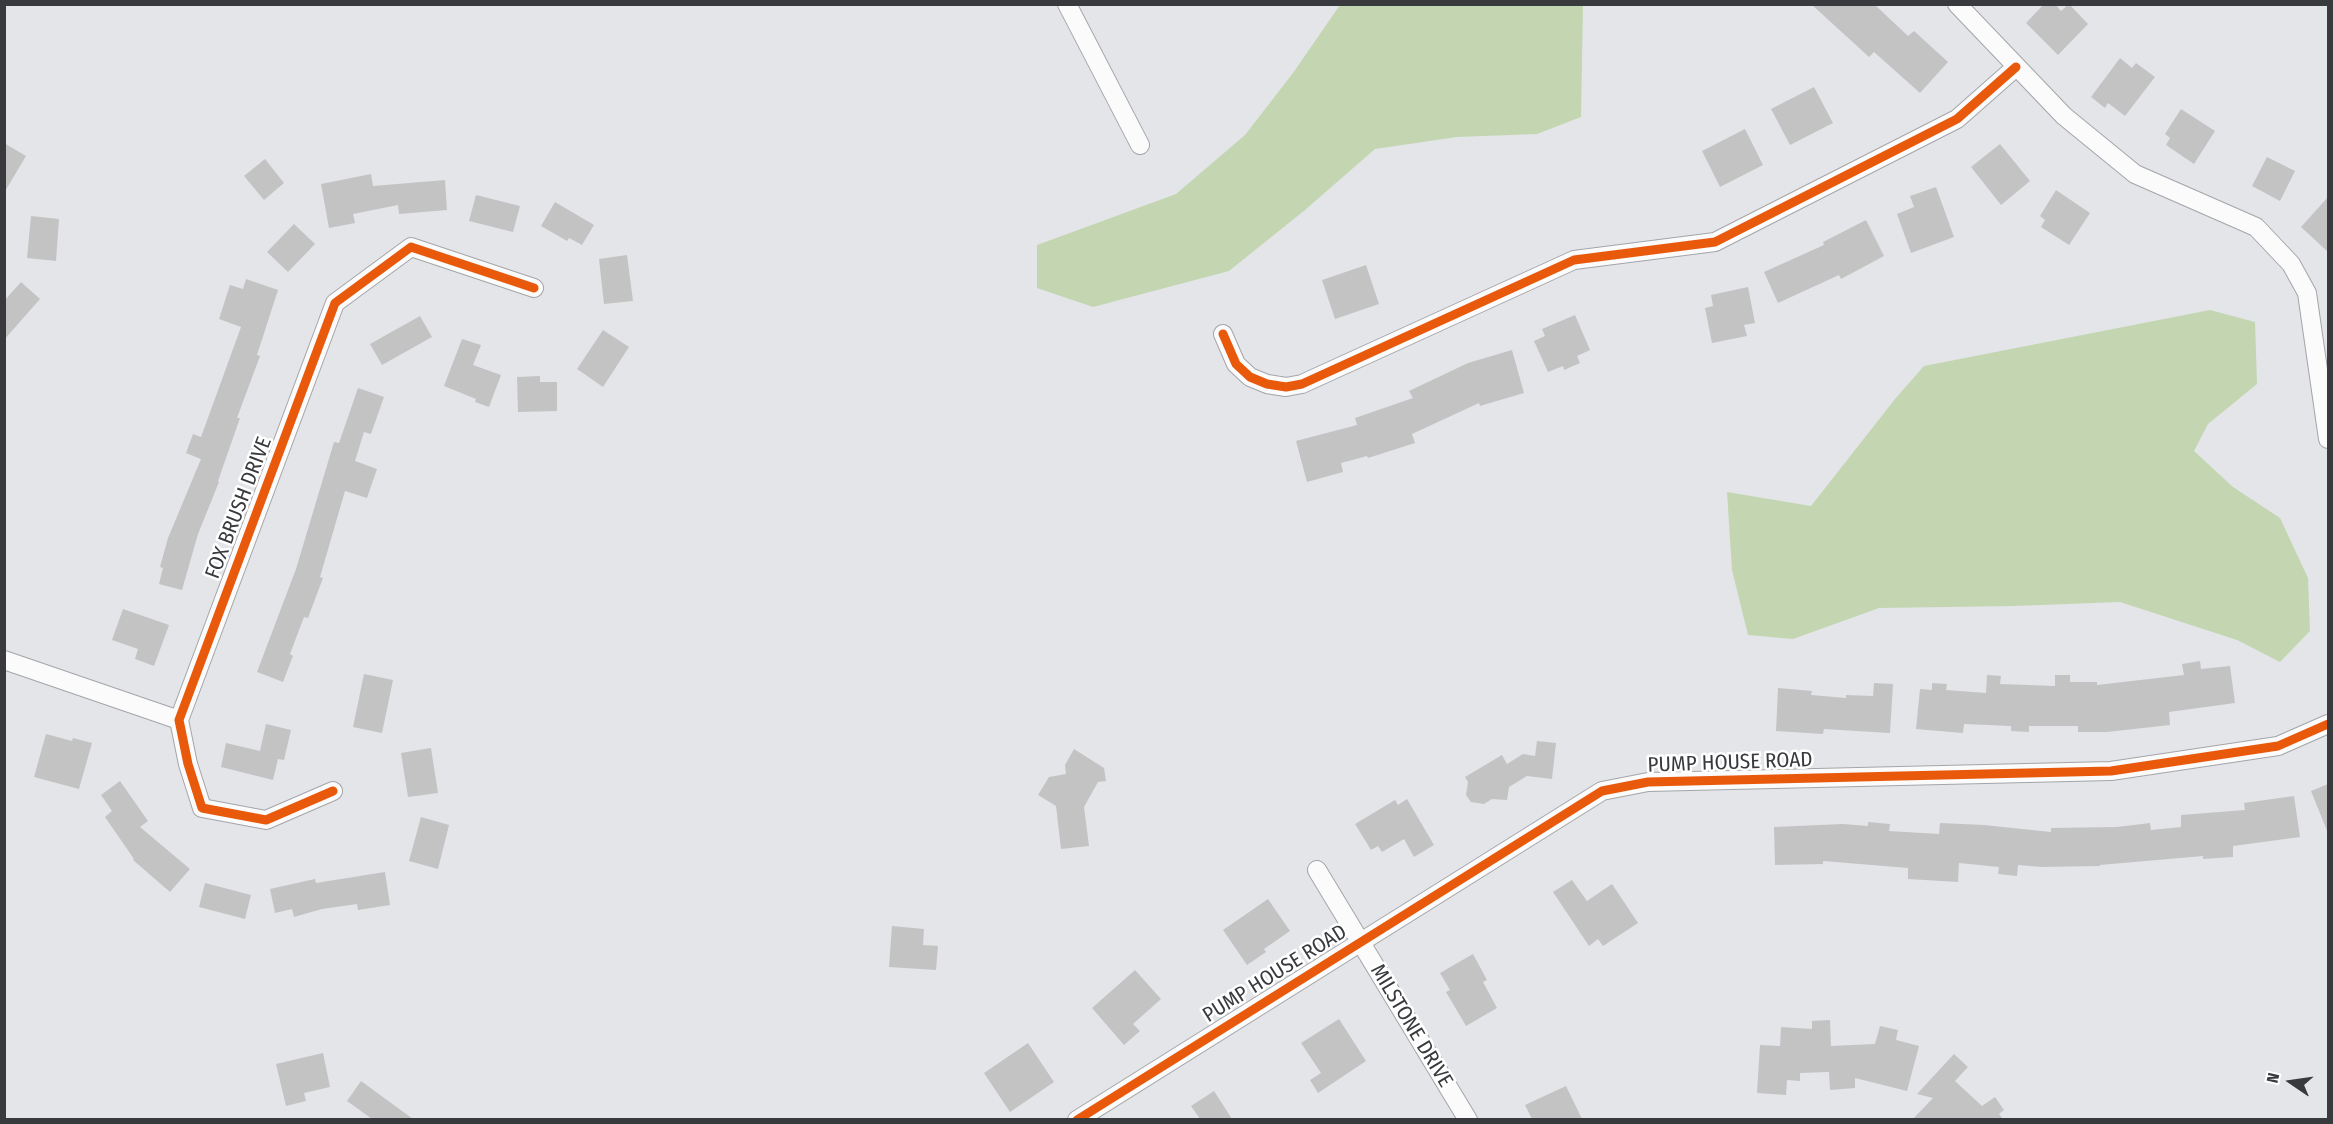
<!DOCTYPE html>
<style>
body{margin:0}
#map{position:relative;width:2333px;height:1124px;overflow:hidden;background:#e3e5e9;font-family:"Fira Sans Condensed",sans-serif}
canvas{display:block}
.frame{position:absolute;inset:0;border:6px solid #383a3d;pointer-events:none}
.north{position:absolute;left:2261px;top:1052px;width:60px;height:60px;-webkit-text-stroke:4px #fff;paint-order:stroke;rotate:283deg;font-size:16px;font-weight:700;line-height:24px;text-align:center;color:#383a3d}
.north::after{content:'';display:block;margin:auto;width:21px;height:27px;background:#383a3d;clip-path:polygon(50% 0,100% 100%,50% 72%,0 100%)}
</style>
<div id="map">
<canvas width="2333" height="1124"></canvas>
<div class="frame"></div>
<div class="north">N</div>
</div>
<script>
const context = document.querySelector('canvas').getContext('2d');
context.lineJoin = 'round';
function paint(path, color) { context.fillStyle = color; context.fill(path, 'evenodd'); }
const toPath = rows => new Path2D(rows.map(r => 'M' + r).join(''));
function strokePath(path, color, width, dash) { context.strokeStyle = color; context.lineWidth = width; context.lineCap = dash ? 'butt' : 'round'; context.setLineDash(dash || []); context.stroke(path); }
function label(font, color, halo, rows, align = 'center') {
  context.font = font + ' "Fira Sans Condensed",sans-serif'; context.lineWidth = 5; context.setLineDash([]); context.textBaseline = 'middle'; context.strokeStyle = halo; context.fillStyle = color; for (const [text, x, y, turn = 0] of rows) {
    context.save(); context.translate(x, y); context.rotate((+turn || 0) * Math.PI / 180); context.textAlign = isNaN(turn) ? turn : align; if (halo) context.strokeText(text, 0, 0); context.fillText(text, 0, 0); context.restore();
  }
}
const green = toPath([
 [1340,5,1583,5,1581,117,1537,134,1457,137,1375,149,1305,210,1229,271,1093,307,1037,288,1037,245,1176,194,1245,135,1293,73],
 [2210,310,2255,322,2257,384,2208,424,2194,451,2233,487,2280,518,2308,578,2310,631,2280,662,2237,640,2120,602,2014,606,1879,608,1793,639,1748,635,1732,570,1727,492,1811,506,1895,399,1924,366]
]);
const building = toPath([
 [1811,4,1874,4,1908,36,1914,31,1948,62,1920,93,1874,52,1869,57],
 [2044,4,2055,4,2061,11,2069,4,2088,24,2058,55,2026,23],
 [2120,58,2132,68,2136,63,2155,77,2125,116,2108,103,2105,108,2091,97],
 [1814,87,1833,123,1790,145,1771,109],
 [2181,109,2215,131,2194,164,2166,145,2170,138,2165,134],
 [1745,129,1763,165,1720,187,1702,151],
 [4,143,26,156,4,193],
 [2000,144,2030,181,2001,205,1971,167],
 [2267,157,2295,171,2280,201,2252,186],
 [265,159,284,183,264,200,244,176],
 [371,174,373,186,445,180,447,210,399,214,398,205,353,214,355,223,329,228,321,184],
 [1936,187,1954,237,1911,253,1897,214,1914,207,1910,196],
 [2056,190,2090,213,2069,245,2041,227,2045,220,2040,216],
 [476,195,520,206,513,232,469,221],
 [2328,197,2328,252,2301,227],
 [555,202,594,225,582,245,569,238,567,241,541,226],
 [31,216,59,219,56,261,27,258],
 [1866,220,1884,256,1841,279,1839,275,1778,303,1764,272,1824,245,1823,242],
 [294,224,315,244,288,272,267,252],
 [627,255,633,301,604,304,599,259],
 [1366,265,1379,304,1335,319,1322,280],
 [246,279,278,290,257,355,260,356,237,418,240,418,218,481,219,482,198,534,182,590,159,584,163,568,160,567,168,538,201,459,186,453,193,434,201,437,241,327,219,319,230,285,243,289],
 [21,282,40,299,4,340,4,301],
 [1748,287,1755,323,1744,325,1747,336,1712,343,1705,308,1713,306,1711,295],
 [1575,315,1590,350,1577,356,1580,363,1564,370,1563,366,1548,372,1534,341,1545,336,1542,329],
 [420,316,432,337,382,365,370,344],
 [603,330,629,347,603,387,577,369],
 [462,339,481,345,473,365,501,375,489,407,475,402,476,399,444,386],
 [1512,350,1524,393,1480,406,1479,403,1412,434,1415,443,1368,458,1367,456,1341,463,1343,472,1307,482,1296,441,1357,425,1355,418,1413,398,1409,391,1468,363],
 [540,376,540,382,557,382,557,411,518,412,517,377],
 [358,388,384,397,371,434,364,432,355,461,377,469,367,498,345,491,320,577,323,578,308,618,304,617,290,654,293,656,283,682,257,672,296,569,334,442,339,443],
 [123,609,169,625,154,666,135,659,138,649,112,640],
 [2200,661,2201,669,2230,666,2235,703,2169,712,2170,725,2107,732,2078,732,2078,726,2029,726,2029,732,2011,731,2011,726,1964,724,1963,733,1916,729,1920,689,1932,690,1932,683,1947,684,1946,690,1986,693,1987,675,2001,676,2000,684,2055,686,2055,675,2070,675,2070,682,2097,682,2097,685,2184,675,2182,664],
 [364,674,393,680,382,733,353,727],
 [1874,683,1893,684,1890,733,1824,729,1823,734,1776,731,1778,688,1812,691,1811,695,1846,698,1846,695,1873,696],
 [266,724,291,730,284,760,278,759,273,780,221,767,226,743,260,751],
 [46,734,72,741,73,738,92,743,79,789,34,777],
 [1537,741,1556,743,1552,779,1527,776,1509,787,1507,800,1492,799,1484,804,1471,802,1466,795,1468,782,1465,777,1502,755,1507,764,1523,754,1535,756],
 [431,748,438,793,408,797,401,753],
 [1074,749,1104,768,1106,781,1098,782,1084,807,1089,846,1061,849,1056,806,1038,795,1049,777,1066,774,1065,765],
 [120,781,148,821,140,827,190,869,170,892,133,860,134,859,105,817,112,811,101,795],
 [2328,784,2328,833,2311,791],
 [2294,796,2300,837,2233,846,2233,857,2203,859,2203,856,2100,865,2100,866,2041,867,2018,865,2017,876,1998,874,1999,867,1959,863,1958,882,1908,879,1908,868,1823,861,1823,864,1775,865,1774,827,1843,824,1868,826,1868,822,1890,824,1889,831,1939,834,1940,823,1984,825,2051,832,2051,828,2117,827,2150,823,2151,830,2181,827,2181,815,2245,810,2244,803],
 [1407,799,1434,845,1414,857,1404,839,1382,852,1378,846,1371,850,1355,824,1395,800,1398,805],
 [421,817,449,825,438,869,409,861],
 [385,872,390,905,358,910,357,904,322,909,294,917,292,909,275,913,270,889,315,879,316,883],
 [1572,880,1587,901,1612,884,1638,923,1603,946,1598,939,1589,946,1553,892],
 [205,883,251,895,245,919,199,907],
 [1268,899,1290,931,1264,949,1266,952,1247,965,1223,930],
 [892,926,924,929,923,945,938,946,936,970,889,967],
 [1473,954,1487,980,1483,982,1497,1008,1466,1026,1446,992,1450,990,1440,973],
 [1135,970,1161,999,1133,1024,1140,1031,1124,1045,1092,1008],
 [1339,1019,1366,1061,1318,1093,1310,1080,1321,1073,1301,1043],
 [1830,1020,1831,1046,1875,1044,1880,1026,1898,1030,1896,1040,1919,1046,1907,1091,1855,1078,1855,1088,1830,1090,1829,1072,1800,1073,1800,1081,1787,1080,1786,1095,1757,1093,1760,1045,1780,1046,1781,1027,1812,1029,1812,1021],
 [1028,1043,1054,1082,1010,1112,984,1073],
 [323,1053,330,1087,304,1093,306,1101,286,1106,276,1064],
 [1954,1054,1968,1067,1955,1081,1982,1106,1995,1097,2004,1110,1999,1114,2003,1119,1913,1119,1933,1098,1917,1094],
 [361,1081,413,1119,372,1119,347,1101],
 [1566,1086,1582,1119,1532,1119,1525,1105],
 [1214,1091,1232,1119,1200,1119,1191,1106]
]);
const minor = toPath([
 [1067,4,1140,145],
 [1957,4,2064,116,2135,174,2256,227,2291,264,2307,293,2328,439],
 [1223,334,1236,364,1250,377,1267,384,1286,387,1302,384,1574,260,1715,242,1957,119,2016,67],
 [4,660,179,720],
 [333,791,266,820,202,808,188,764,179,720,335,303,411,247,534,288],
 [1317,870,1468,1120],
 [1077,1120,1602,791,1648,782,2111,771,2278,746,2328,724]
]);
const cycleway = toPath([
 [1223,334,1236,364,1250,377,1267,384,1286,387,1302,384,1574,260,1715,242,1957,119,2016,67],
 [333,791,266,820,202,808,188,764,179,720,335,303,411,247,534,288],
 [1077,1120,1602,791,1648,782,2111,771,2278,746,2328,724]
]);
const streetNames = [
 ["FOX BRUSH DRIVE",239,508,-69],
 ["PUMP HOUSE ROAD",1730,763,-2],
 ["PUMP HOUSE ROAD",1275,974,-32],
 ["MILSTONE DRIVE",1411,1026,59]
];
paint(green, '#c4d6b1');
paint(building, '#c4c3c4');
strokePath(minor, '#a4a5a9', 20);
strokePath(minor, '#fbfbfc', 18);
strokePath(cycleway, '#e8590c', 9);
label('21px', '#383a3d', '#fff', streetNames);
</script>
